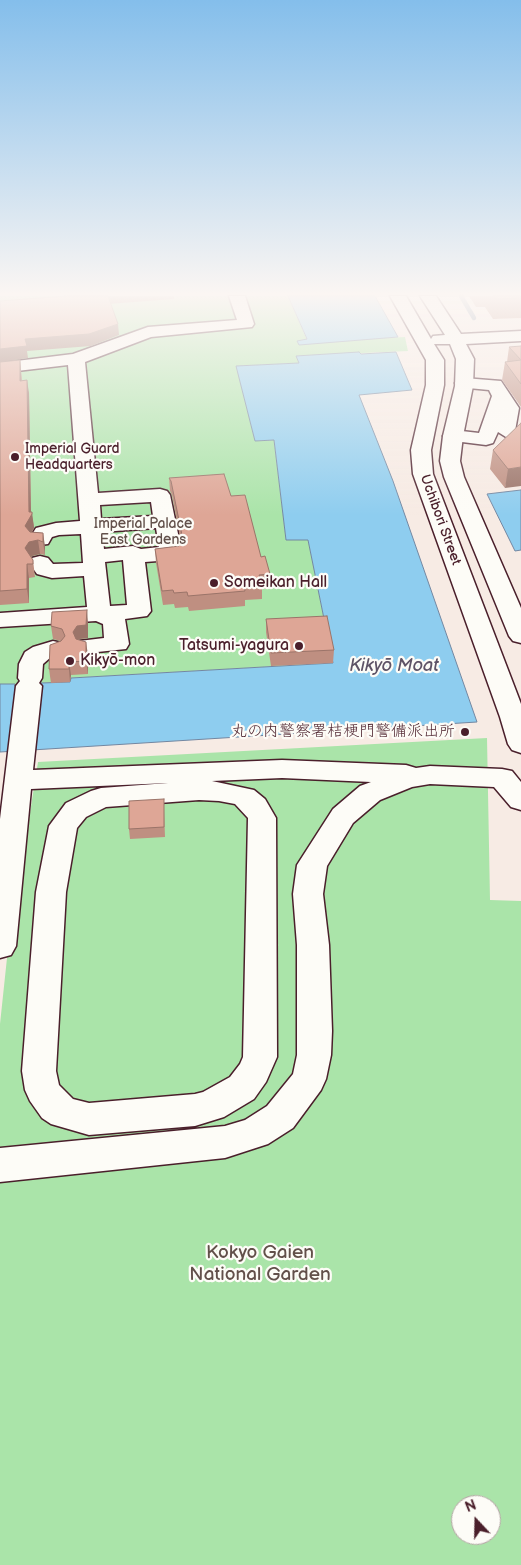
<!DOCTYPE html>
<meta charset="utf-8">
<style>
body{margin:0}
#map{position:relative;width:521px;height:1565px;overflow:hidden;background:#f7ebe4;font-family:"Balsamiq Sans",sans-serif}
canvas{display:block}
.north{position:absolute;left:451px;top:1495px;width:50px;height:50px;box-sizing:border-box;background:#fdfcf7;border:1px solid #b5a4a5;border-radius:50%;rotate:339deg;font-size:14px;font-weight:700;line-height:20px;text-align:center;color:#4a1f2b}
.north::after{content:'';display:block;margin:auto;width:18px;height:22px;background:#4a1f2b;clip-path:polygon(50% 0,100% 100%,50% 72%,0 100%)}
</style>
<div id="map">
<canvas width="521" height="1565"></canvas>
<div class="north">N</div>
</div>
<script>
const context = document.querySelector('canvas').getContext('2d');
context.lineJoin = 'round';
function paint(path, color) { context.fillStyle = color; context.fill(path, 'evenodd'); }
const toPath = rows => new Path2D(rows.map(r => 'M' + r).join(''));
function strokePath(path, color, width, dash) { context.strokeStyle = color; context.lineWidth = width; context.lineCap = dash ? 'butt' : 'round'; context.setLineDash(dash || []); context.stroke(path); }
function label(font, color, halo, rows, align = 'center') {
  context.font = font + ' "Balsamiq Sans","Klee One",sans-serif'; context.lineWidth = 4.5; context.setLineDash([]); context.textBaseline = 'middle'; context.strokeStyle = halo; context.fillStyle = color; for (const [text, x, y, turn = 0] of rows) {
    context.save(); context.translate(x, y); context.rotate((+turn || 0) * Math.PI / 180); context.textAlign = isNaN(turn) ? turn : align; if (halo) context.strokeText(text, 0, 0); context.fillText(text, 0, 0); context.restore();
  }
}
const green = toPath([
 [0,296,288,296,307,340,355,341,354,339,405,337,408,351,297,356,299,363,237,366,255,441,274,440,286,540,308,539,333,663,71,678,70,682,42,683,40,686,15,686,15,684,0,684],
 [487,738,490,900,521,901,521,1565,0,1565,0,1024,7,958,38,762],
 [461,1505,491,1505,491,1535,461,1535]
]);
const water = toPath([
 [288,296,375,296,398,337,299,345,297,341,307,339,288,296],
 [359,352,361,354,396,352,412,390,359,395,393,481,477,722,0,752,0,684,15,684,15,686,40,686,41,683,70,682,71,678,333,663,308,540,286,540,274,440,255,441,236,366,299,363,296,356,359,352],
 [521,490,521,550,515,551,487,494,521,490]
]);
const stream = toPath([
 [461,296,474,318]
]);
const minor = toPath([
 [229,296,245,296,254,324,252,327,151,337,85,362,98,493,160,489,167,491,170,495,182,553,179,558,171,560,145,562,151,611,147,616,125,619,129,644,126,649,88,653,79,651,76,646,79,641,104,638,103,624,96,621,0,627,0,613,87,607,84,576,52,578,37,574,29,563,32,558,40,556,48,558,53,564,83,563,81,534,59,535,52,537,48,544,40,545,32,544,29,539,36,528,56,523,80,521,68,365,0,373,0,363,73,354,148,327,237,320,229,296],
 [151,502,153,516,101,519,100,505,151,502],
 [156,528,159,547,141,549,133,546,104,549,102,532,156,528],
 [123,560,127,605,110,606,105,562,123,560],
 [464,378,501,381,519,408,515,431,513,435,506,437,498,432,493,443,486,445,446,440,443,436,446,432,453,430,479,433,492,396,489,390,458,387,455,383,458,379,464,378],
 [53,641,62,643,65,648,62,653,51,657,43,664,42,678,39,683,42,686,33,770,282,760,406,765,416,768,430,766,502,769,512,771,521,782,521,810,511,807,494,787,430,784,412,787,380,800,353,823,327,866,323,894,329,945,332,1031,331,1055,326,1079,321,1090,293,1128,268,1144,225,1158,0,1182,0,1148,225,1126,245,1120,267,1106,293,1074,297,1055,297,945,293,894,297,865,333,809,360,786,371,782,282,778,212,781,254,790,265,799,276,818,277,1057,266,1082,254,1099,224,1117,195,1126,89,1135,51,1124,42,1118,30,1101,25,1090,22,1071,36,892,49,826,66,803,91,791,101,788,168,783,31,789,16,946,11,955,0,958,0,819,16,686,20,681,18,678,19,664,25,652,33,647,53,641],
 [199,800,219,801,235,804,248,818,243,1057,240,1064,230,1077,203,1092,195,1094,89,1103,73,1099,59,1085,56,1071,66,892,77,828,86,817,106,807,199,800]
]);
const major = toPath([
 [390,296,406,296,431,339,433,336,445,335,420,296,436,296,461,334,521,331,521,341,466,344,474,359,473,386,463,436,460,461,464,477,521,608,521,643,513,641,509,636,444,477,440,461,443,436,455,386,456,359,450,344,434,344,444,360,444,385,431,450,433,474,521,704,521,753,512,750,508,744,500,717,413,474,411,450,426,385,426,360,390,296]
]);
const wall = toPath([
 [469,296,521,296,521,318,493,319,485,307,476,307],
 [521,346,521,407,502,380,505,362,507,362,509,347],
 [20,360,22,380,29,393,31,512,34,526,34,528,32,532,43,533,45,555,40,554,32,556,31,557,33,560,35,577,29,578,29,603,0,605,0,362],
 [521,423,505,488,490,469,493,450],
 [169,478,231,496,261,557,270,574,270,588,262,589,262,599,245,600,245,606,189,611,188,607,175,608,174,604,163,605,156,563,155,549,179,546,181,542,172,495,170,491],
 [266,619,334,650,333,663,271,666,266,632],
 [88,623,88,638,79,639,88,655,88,674,71,675,70,682,51,683,49,669,61,641,53,639,51,626],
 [164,809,165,837,130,839,129,829]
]);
const shadedWall = toPath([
 [107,296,174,296,174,299,108,304],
 [118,324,119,335,91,346,27,351,28,358,0,362,0,349,25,339],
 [20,360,21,372,22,393,20,381],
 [27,380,29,393,31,516,32,512,34,528,27,540,25,526],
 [521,467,521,486,505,488,508,469],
 [43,533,45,546,45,555,43,542],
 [38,540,40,554,32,556,27,562,25,548,29,542],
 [27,564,29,578,29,603,27,589],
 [87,610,88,623,88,638,79,639,74,645,73,632],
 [86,642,88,655,88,674,86,661],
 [69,662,71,675,70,682,69,669]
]);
const building = toPath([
 [66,296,108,296,118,324,89,334,25,339,27,346,0,349,0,301,66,296],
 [494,296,521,296,521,298,496,299,494,296],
 [521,346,521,384,505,362,521,360,509,347,521,346],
 [20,360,20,381,27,380,29,512,32,512,32,514,25,526,30,532,43,533,43,542,38,540,29,542,25,548,33,560,33,564,27,564,27,589,0,591,0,362,20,360],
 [521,423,521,467,508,469,493,450,521,423],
 [224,474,231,496,245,495,261,557,265,556,270,574,259,575,262,584,244,586,245,591,188,596,187,592,174,593,173,590,162,591,155,549,179,546,183,540,171,481,169,478,224,474],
 [87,610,86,625,77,626,73,632,76,639,86,642,86,661,69,662,69,669,49,669,50,645,61,641,65,636,62,629,51,626,52,612,87,610],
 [327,616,334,650,271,653,266,619,327,616],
 [164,799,164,827,129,829,129,801,164,799]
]);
const markers = [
 [15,457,5,"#4a1f2b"],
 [214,583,5,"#4a1f2b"],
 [299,646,5,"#4a1f2b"],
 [70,661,5,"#4a1f2b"],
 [465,732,5,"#4a1f2b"]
];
const farPoinames = [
 ["Imperial Guard",25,449],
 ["Headquarters",25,465]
];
const farStreetnames = [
 ["Uchibori Street",440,520,70]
];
const farParknames = [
 ["Imperial Palace",143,524],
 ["East Gardens",143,540]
];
const poiNames = [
 ["Someikan Hall",224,583],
 ["Tatsumi-yagura",289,646,"right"],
 ["Kikyō-mon",80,661],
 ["丸の内警察署桔梗門警備派出所",455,732,"right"]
];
const waterNames = [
 ["Kikyō Moat",394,666]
];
const nearParknames = [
 ["Kokyo Gaien",260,1253],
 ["National Garden",260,1275]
];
paint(green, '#aae4a9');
paint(water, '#8ecdef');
strokePath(water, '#7387a1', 1);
strokePath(stream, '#7387a1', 4.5);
strokePath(minor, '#4a1f2b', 3);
strokePath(major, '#4a1f2b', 3);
paint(minor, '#fdfcf7');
paint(major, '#fdfcf7');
paint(wall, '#bf8f81');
paint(shadedWall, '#9b7469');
paint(building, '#dea696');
strokePath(building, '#9b7469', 1);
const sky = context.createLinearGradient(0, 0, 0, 515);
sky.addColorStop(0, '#84beeb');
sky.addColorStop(0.57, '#fbf6f3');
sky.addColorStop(1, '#fbf6f300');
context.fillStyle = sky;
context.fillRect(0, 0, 521, 515);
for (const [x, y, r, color] of markers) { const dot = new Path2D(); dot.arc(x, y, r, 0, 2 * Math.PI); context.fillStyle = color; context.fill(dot); strokePath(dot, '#fdfcf7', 2); }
label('14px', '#4a1f2b', '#fdfcf7', farPoinames, 'left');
label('14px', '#4a1f2b', '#fdfcf7', farStreetnames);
label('14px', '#62504a', '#fdfcf7', farParknames);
label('16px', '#4a1f2b', '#fdfcf7', poiNames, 'left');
label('italic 18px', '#5e5366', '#fdfcf7', waterNames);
label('19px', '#62504a', '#fdfcf7', nearParknames);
</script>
